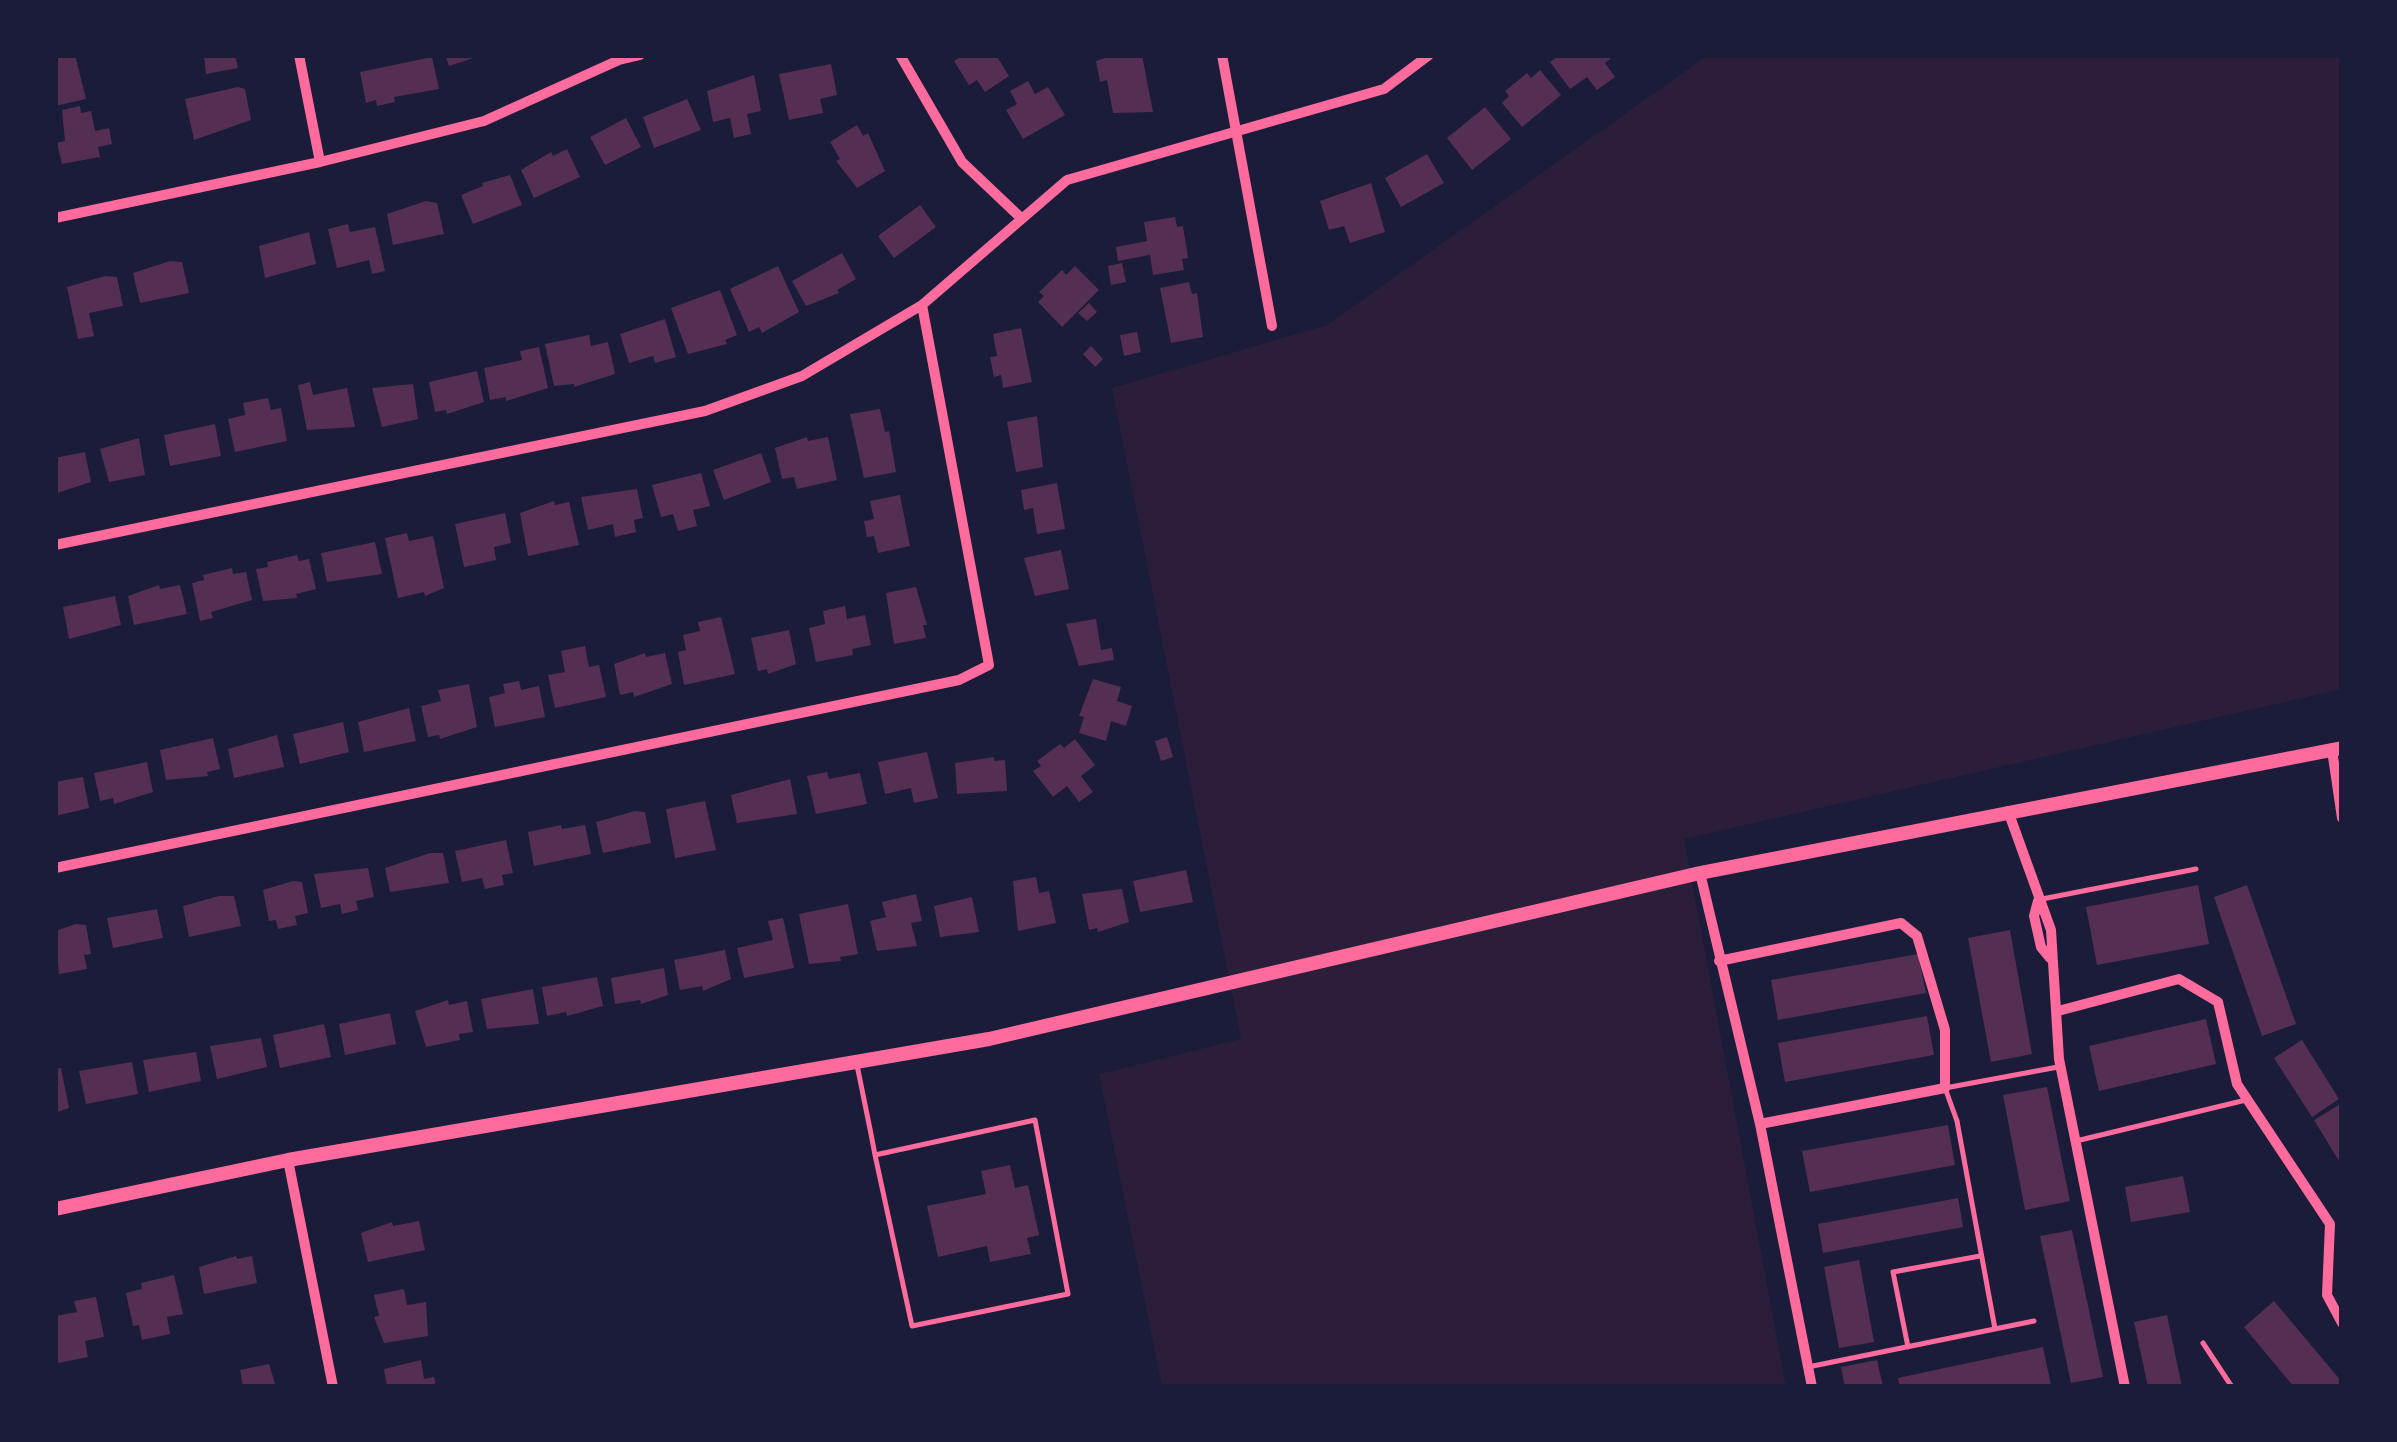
<!DOCTYPE html>
<style>
body{margin:0}
#map{position:relative;width:2397px;height:1442px;overflow:hidden;background:#1b1b3a;font-family:"Public Sans",sans-serif}
canvas{display:block}
.frame{position:absolute;inset:0;border:58px solid #1b1b3a;pointer-events:none}
</style>
<div id="map">
<canvas width="2397" height="1442"></canvas>
<div class="frame"></div>
</div>
<script>
const context = document.querySelector('canvas').getContext('2d');
context.lineJoin = 'round';
function paint(path, color) { context.fillStyle = color; context.fill(path, 'evenodd'); }
const toPath = rows => new Path2D(rows.map(r => 'M' + r).join(''));
function strokePath(path, color, width, dash) { context.strokeStyle = color; context.lineWidth = width; context.lineCap = dash ? 'butt' : 'round'; context.setLineDash(dash || []); context.stroke(path); }
const green = toPath([
 [1708,55,2342,55,2342,689,1684,839,1786,1387,1162,1387,1099,1074,1241,1039,1112,388,1327,325]
]);
const building = toPath([
 [55,55,75,55,86,99,55,106],
 [204,55,235,55,238,68,206,74],
 [445,55,483,55,449,66],
 [963,55,996,55,1009,76,985,92,977,80,969,85,954,61],
 [1114,55,1142,55,1153,112,1113,113,1107,80,1100,82,1096,61],
 [1560,55,1615,55,1605,63,1615,77,1597,90,1587,77,1570,89,1550,62],
 [432,57,439,89,394,97,395,102,377,106,376,100,366,103,360,72],
 [831,64,837,95,820,99,823,113,789,120,779,74],
 [1540,70,1561,95,1522,127,1502,103,1509,96,1505,91,1527,73,1531,78],
 [754,75,761,111,747,114,751,134,734,138,730,118,713,122,707,91],
 [1028,81,1035,94,1048,87,1065,115,1023,139,1006,110,1017,104,1010,91],
 [238,87,245,89,251,120,194,140,185,99],
 [687,99,701,130,654,148,643,117],
 [80,106,81,113,91,111,95,131,109,128,112,144,98,147,100,157,62,164,57,143,65,141,62,110],
 [1485,107,1511,139,1472,170,1447,138],
 [626,118,641,147,605,165,590,137],
 [857,125,863,136,868,133,885,171,857,188,836,161,840,159,830,142],
 [567,149,580,177,534,198,521,170,551,152,553,156],
 [1427,154,1444,183,1401,207,1385,178],
 [510,175,522,205,473,224,461,195,483,186,482,183],
 [1371,183,1385,232,1350,243,1344,226,1329,230,1320,201],
 [426,201,437,203,444,234,393,245,387,214],
 [920,205,936,227,894,258,878,236],
 [1175,217,1177,227,1183,226,1188,258,1182,259,1184,270,1153,275,1150,255,1118,261,1116,247,1147,241,1144,222],
 [348,224,350,232,375,227,385,271,372,274,369,260,337,268,328,229],
 [309,232,316,264,265,278,259,246],
 [842,253,856,279,837,290,839,293,806,306,792,281],
 [170,261,182,262,189,293,140,303,133,273],
 [1122,263,1126,282,1111,285,1108,266],
 [778,266,799,312,762,333,759,327,749,332,730,289],
 [1075,266,1099,290,1062,327,1038,302,1044,296,1039,292,1062,270,1066,275],
 [105,276,117,277,123,306,89,313,94,336,78,339,67,287],
 [1189,282,1192,294,1197,293,1203,337,1171,343,1160,288],
 [720,290,737,335,725,340,727,344,688,354,671,308],
 [1089,303,1097,312,1087,321,1078,313],
 [665,319,676,357,655,363,653,356,629,363,620,334],
 [1021,328,1032,382,1003,388,1001,375,994,377,990,357,997,356,993,334],
 [1137,332,1141,352,1124,356,1120,335],
 [589,335,591,346,608,342,615,374,574,387,574,384,554,386,545,344],
 [1091,346,1103,359,1095,367,1083,354],
 [539,347,548,388,506,401,506,397,490,400,484,368,522,360,520,351],
 [477,371,484,402,447,414,446,410,435,412,429,382],
 [310,382,313,395,347,388,355,427,307,430,298,385],
 [413,384,418,419,382,427,372,388],
 [268,398,271,410,281,408,287,441,235,452,228,419,245,415,243,403],
 [880,409,885,432,889,431,896,472,864,478,850,414],
 [1037,416,1043,467,1016,472,1007,422],
 [215,424,221,456,170,466,164,435],
 [807,437,808,441,828,437,837,480,797,489,794,477,782,479,775,448],
 [139,438,145,475,109,482,100,449],
 [85,452,91,482,57,493,55,458],
 [761,453,771,482,724,500,713,470],
 [701,473,710,506,693,510,697,526,678,531,673,514,661,517,652,485],
 [1057,483,1065,529,1037,534,1033,508,1024,510,1021,490],
 [637,489,643,518,634,520,636,532,615,537,613,524,588,530,581,497],
 [900,495,910,546,878,553,874,536,867,537,864,521,874,519,870,501],
 [554,501,555,505,569,502,579,545,528,556,520,513],
 [505,513,511,543,494,547,496,560,464,567,455,524],
 [407,533,409,541,433,536,444,588,425,596,424,592,398,598,385,538],
 [375,542,382,574,327,582,321,553],
 [1061,550,1069,589,1035,596,1024,558],
 [297,555,299,561,309,559,316,589,296,594,297,598,263,601,256,569,268,567,267,562],
 [232,568,233,574,246,572,252,600,211,612,213,618,200,621,192,583,204,580,203,575],
 [159,585,160,589,180,585,187,614,134,625,128,596],
 [916,587,927,625,923,625,926,638,894,644,886,593],
 [115,596,121,625,69,639,63,607],
 [845,606,847,619,865,615,871,645,852,649,853,655,816,662,809,628,825,624,823,611],
 [721,617,735,674,684,685,678,652,686,650,683,635,700,631,698,622],
 [1096,619,1101,650,1112,648,1114,660,1079,666,1066,624],
 [789,630,796,664,768,674,767,669,758,671,751,638],
 [585,646,589,667,599,665,606,697,555,708,548,675,565,672,561,651],
 [645,653,646,657,665,653,672,684,634,697,633,692,620,695,614,664],
 [1093,679,1121,687,1117,701,1132,706,1126,726,1111,721,1106,741,1079,733,1084,717,1079,716],
 [519,681,521,690,539,686,545,717,495,727,489,697,505,693,503,684],
 [469,684,477,727,440,739,439,735,428,737,421,706,441,701,438,690],
 [409,708,416,741,364,752,358,722],
 [343,722,349,752,300,764,293,734],
 [277,735,284,767,234,778,228,749],
 [1167,737,1173,757,1161,761,1155,741],
 [213,738,220,769,207,772,208,776,166,780,160,750],
 [1075,739,1095,765,1081,776,1093,792,1079,802,1067,786,1053,797,1033,771,1041,766,1037,761,1060,744,1064,748],
 [927,752,938,798,914,803,911,788,885,794,878,762],
 [994,757,994,761,1005,760,1007,791,957,794,955,763],
 [147,762,153,792,114,804,113,798,100,801,94,773],
 [827,772,829,779,860,773,867,804,816,814,807,776],
 [83,777,89,808,55,816,55,782],
 [790,779,797,814,737,823,731,795],
 [705,801,716,850,675,858,666,809],
 [635,811,645,812,651,843,603,853,596,822],
 [561,825,562,829,585,825,591,854,534,866,528,832],
 [506,840,513,873,502,875,504,885,485,889,482,878,462,882,455,851],
 [430,853,443,853,449,883,390,892,385,868],
 [368,868,374,897,356,901,358,910,342,914,340,904,321,908,314,874],
 [1186,870,1193,902,1140,912,1133,881],
 [1036,877,1039,893,1049,891,1056,923,1018,931,1013,881],
 [293,881,302,882,308,913,295,916,297,925,278,929,276,920,269,921,263,890],
 [2198,885,2209,944,2097,965,2086,907],
 [2247,885,2296,1024,2262,1036,2214,897],
 [1122,889,1129,922,1098,932,1097,928,1089,930,1082,894],
 [916,894,922,921,911,923,917,946,877,951,870,921,886,917,882,902],
 [219,896,234,896,241,926,189,937,183,906],
 [972,897,979,932,940,937,934,906],
 [848,904,858,954,840,957,841,961,809,964,799,914],
 [157,909,163,938,113,948,107,918],
 [783,918,794,968,744,978,737,948,773,940,768,921],
 [76,924,86,925,91,954,84,955,87,969,59,974,55,931],
 [2010,930,2032,1054,1991,1062,1968,938],
 [725,950,731,979,703,991,702,986,680,990,674,960],
 [1918,954,1926,993,1778,1020,1771,980],
 [664,968,668,995,641,1004,640,1000,615,1004,611,978],
 [597,977,603,1006,567,1016,566,1012,547,1016,542,987],
 [533,989,539,1024,487,1029,481,999],
 [448,1000,449,1005,467,1001,473,1032,459,1034,460,1040,426,1047,415,1011],
 [390,1013,396,1044,345,1055,339,1024],
 [1927,1016,1934,1055,1785,1082,1778,1043],
 [2206,1019,2216,1064,2099,1091,2089,1046],
 [324,1024,331,1057,280,1068,273,1035],
 [261,1038,267,1067,217,1079,210,1046],
 [2302,1040,2339,1099,2312,1117,2274,1058],
 [196,1052,201,1081,149,1092,143,1060],
 [132,1062,138,1094,86,1104,79,1071],
 [61,1068,69,1108,55,1113,55,1069],
 [2047,1087,2070,1201,2025,1210,2003,1095],
 [2342,1103,2342,1166,2314,1120],
 [1948,1125,1955,1165,1810,1192,1802,1151],
 [1010,1165,1015,1188,1028,1185,1039,1235,1027,1238,1031,1254,990,1262,987,1246,938,1257,927,1206,986,1194,981,1171],
 [2183,1176,2190,1212,2131,1222,2125,1187],
 [1958,1198,1963,1227,1823,1253,1818,1224],
 [419,1221,425,1250,368,1262,361,1233,392,1222,393,1226],
 [2072,1230,2103,1377,2071,1383,2040,1236],
 [236,1256,237,1259,252,1256,257,1283,204,1294,199,1267],
 [1859,1260,1874,1342,1839,1348,1824,1267],
 [174,1275,183,1314,167,1317,170,1334,142,1340,139,1325,133,1326,126,1293,142,1289,141,1283],
 [404,1289,407,1305,426,1302,428,1336,384,1343,374,1317,379,1316,374,1295],
 [96,1297,104,1337,85,1341,88,1357,58,1363,55,1316,77,1312,74,1301],
 [2274,1301,2342,1382,2342,1387,2294,1387,2244,1327],
 [2167,1315,2182,1387,2148,1387,2134,1322],
 [2043,1347,2051,1385,1900,1387,1898,1378],
 [421,1360,424,1379,434,1377,436,1387,387,1387,384,1369],
 [1877,1360,1883,1387,1845,1387,1841,1367],
 [269,1364,276,1387,243,1387,240,1370]
]);
const service = toPath([
 [2042,899,2196,869],
 [857,1065,871,1134,875,1155,912,1326,1068,1294,1035,1120,875,1155],
 [2076,1141,2246,1100],
 [1995,1329,1957,1121,1945,1088,2058,1067],
 [2203,1343,2232,1387],
 [1908,1347,1893,1272,1980,1256],
 [1808,1367,2034,1321]
]);
const minor = toPath([
 [299,55,320,162],
 [900,55,962,162,1021,218],
 [1222,55,1272,326],
 [55,218,320,162,484,121,619,60,640,55],
 [55,545,705,411,802,376,922,305,1067,180,1384,89,1429,55],
 [2332,750,2342,818],
 [2008,811,2051,930,2059,1059,2125,1387],
 [55,868,959,680,989,665,922,305],
 [1700,873,1760,1124,1812,1387],
 [2038,901,2034,916,2041,947,2050,958],
 [1719,961,1901,923,1917,936,1945,1030,1945,1088,1760,1124],
 [2058,1011,2179,979,2218,1002,2237,1084,2330,1224,2327,1295,2342,1323],
 [288,1160,333,1387]
]);
const secondary = toPath([
 [55,1209,288,1160,989,1039,1700,873,2342,748]
]);
paint(green, '#2a1e3b');
paint(building, '#542f53');
strokePath(service, '#ff6b9d', 5);
strokePath(minor, '#ff6b9d', 10);
strokePath(secondary, '#ff6b9d', 14);
</script>
